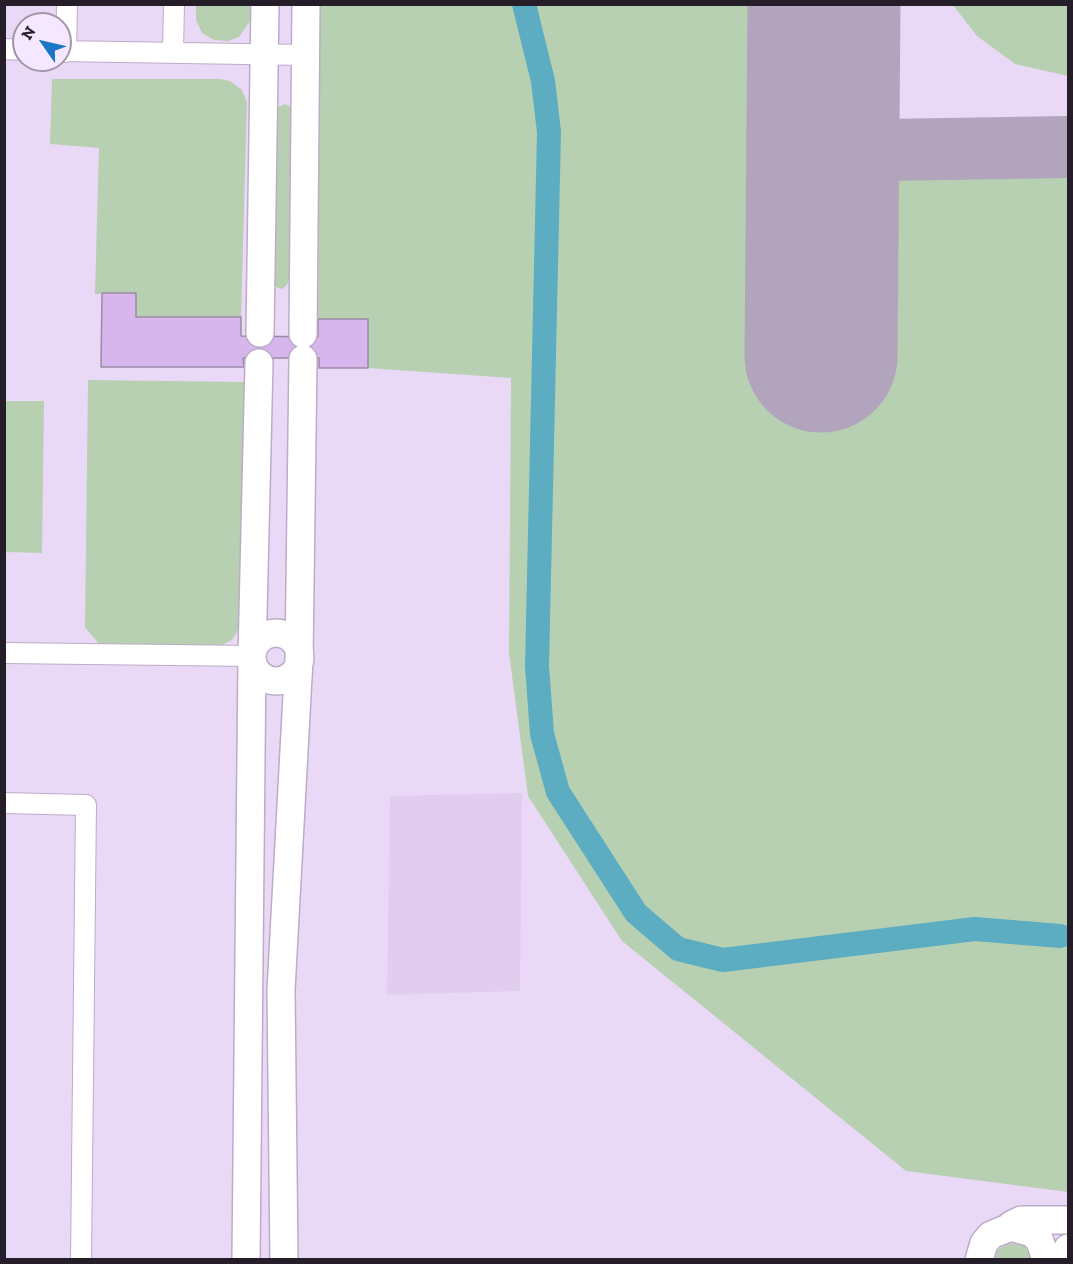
<!DOCTYPE html>
<style>
body{margin:0}
#map{position:relative;width:1073px;height:1264px;overflow:hidden;background:#ead9f6;font-family:"Zilla Slab",serif}
canvas{display:block}
.frame{position:absolute;inset:0;border:6px solid #251e29;pointer-events:none}
.north{position:absolute;left:12px;top:12px;width:60px;height:60px;box-sizing:border-box;background:#f5e7ff;border:2px solid #a297a9;border-radius:50%;rotate:304deg;font-size:16px;font-weight:700;line-height:24px;text-align:center;color:#251e29}
.north::after{content:'';display:block;margin:auto;width:21px;height:27px;background:#1b77c3;clip-path:polygon(50% 0,100% 100%,50% 72%,0 100%)}
</style>
<div id="map">
<canvas width="1073" height="1264"></canvas>
<div class="frame"></div>
<div class="north">N</div>
</div>
<script>
const context = document.querySelector('canvas').getContext('2d');
context.lineJoin = 'round';
function paint(path, color) { context.fillStyle = color; context.fill(path, 'evenodd'); }
const toPath = rows => new Path2D(rows.map(r => 'M' + r).join(''));
function strokePath(path, color, width, dash) { context.strokeStyle = color; context.lineWidth = width; context.lineCap = dash ? 'butt' : 'round'; context.setLineDash(dash || []); context.stroke(path); }
const built = toPath([
 [522,793,520,991,387,995,390,796]
]);
const green = toPath([
 [196,5,253,5,253,17,239,37,228,41,214,40,202,33,196,20],
 [320,5,750,5,747,354,889,357,892,173,1068,172,1068,1192,906,1171,622,941,528,796,509,653,511,378,368,368,368,319,318,319],
 [953,5,1068,5,1068,76,1015,64,977,36],
 [52,79,220,79,230,81,242,90,247,102,241,317,136,317,136,293,95,294,99,148,50,144],
 [285,104,290,107,292,116,290,277,287,285,282,289,276,287,272,281,274,109],
 [88,380,246,382,240,627,232,640,218,647,100,645,85,627],
 [5,401,44,401,42,553,5,552],
 [1008,1243,1025,1246,1031,1259,995,1260,998,1250]
]);
const canal = toPath([
 [524,4,543,81,549,132,537,666,542,734,558,792,636,913,678,949,723,960,975,929,1060,936]
]);
const taxiway = toPath([
 [823,151,1068,147]
]);
const runway = toPath([
 [821,356,824,4]
]);
const building = toPath([
 [102,293,136,293,136,317,241,317,241,336,318,337,318,319,368,319,368,368,319,368,319,358,243,358,244,367,101,367,102,293]
]);
const street = toPath([
 [4,49,24,50],
 [60,51,306,55],
 [66,52,67,4],
 [173,52,174,4],
 [4,653,252,656],
 [4,803,86,805,81,1260]
]);
const secondary = toPath([
 [260,333,265,4],
 [303,334,306,4],
 '252 657a24 24 0 1 1 48 0a24 24 0 1 1-48 0Z',
 [1011,1225,1021,1220,1068,1220],
 [246,1260,252,656,259,363],
 [284,1260,281,990,299,659,303,359],
 [979,1260,984,1243,991,1235,1011,1227,1032,1233,1040,1241,1046,1260],
 [1061,1260,1068,1248]
]);
paint(built, '#e2cdf1');
paint(green, '#b7d0b1');
strokePath(canal, '#5dadc2', 24);
strokePath(taxiway, '#b2a4bc', 62);
strokePath(runway, '#b2a4bc', 153);
paint(building, '#d7b6ee');
strokePath(building, '#9a8ba5', 1.5);
strokePath(street, '#bdacc8', 22);
strokePath(secondary, '#bdacc8', 30);
strokePath(street, '#fff', 20);
strokePath(secondary, '#fff', 27);
</script>
